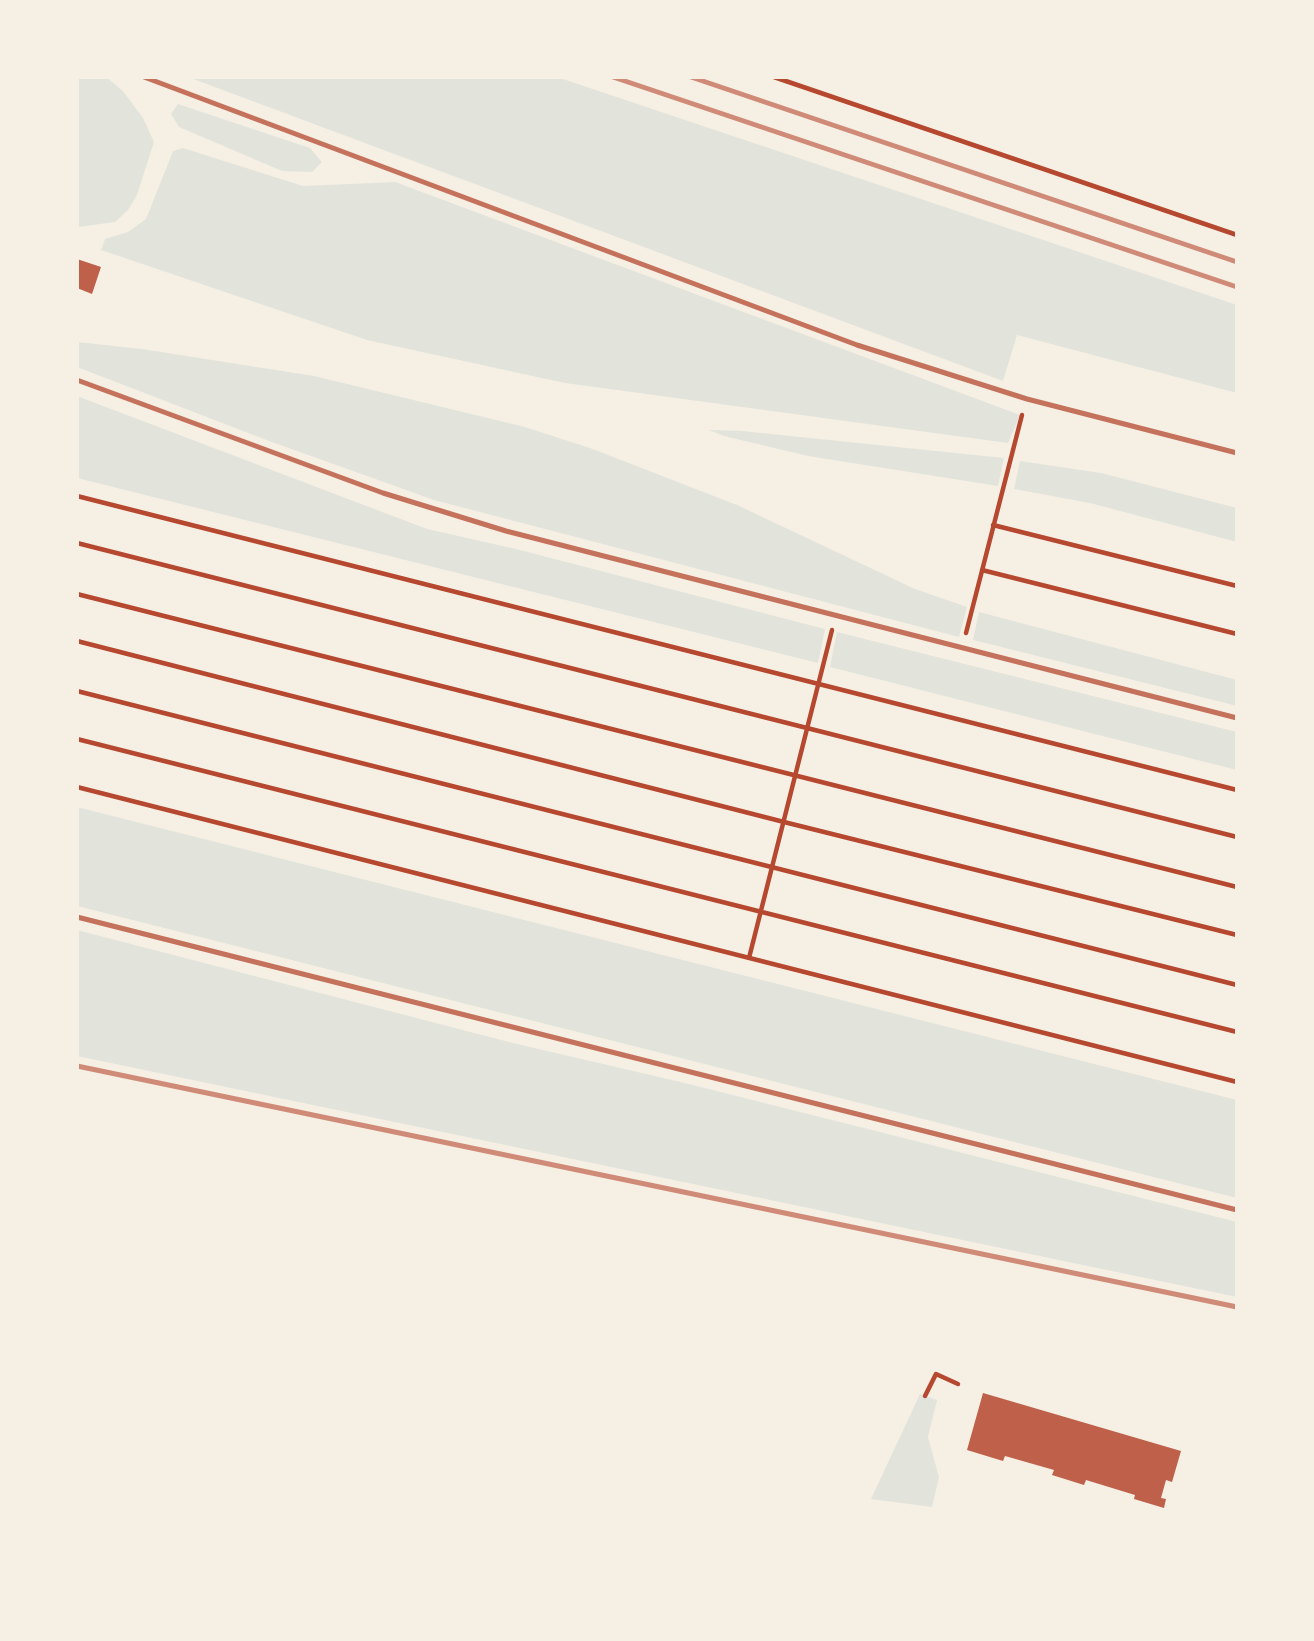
<!DOCTYPE html>
<style>
body{margin:0}
#map{position:relative;width:1314px;height:1641px;overflow:hidden;background:#f6efe4;font-family:"Playfair Display",serif}
canvas{display:block}
.frame{position:absolute;inset:0;border:79px solid #f6efe4;pointer-events:none}
</style>
<div id="map">
<canvas width="1314" height="1641"></canvas>
<div class="frame"></div>
</div>
<script>
const context = document.querySelector('canvas').getContext('2d');
context.lineJoin = 'round';
function paint(path, color) { context.fillStyle = color; context.fill(path, 'evenodd'); }
const toPath = rows => new Path2D(rows.map(r => 'M' + r).join(''));
function strokePath(path, color, width, dash) { context.strokeStyle = color; context.lineWidth = width; context.lineCap = dash ? 'butt' : 'round'; context.setLineDash(dash || []); context.stroke(path); }
const green = toPath([
 [77,77,106,77,123,91,143,118,154,142,137,195,128,210,115,222,78,227],
 [188,77,557,77,1237,305,1237,393,1017,335,1003,381],
 [178,104,310,148,322,162,312,172,282,171,179,127,171,114],
 [183,148,303,186,395,182,1020,415,1008,443,565,383,367,340,101,250,105,239,128,232,146,219,173,151],
 [77,342,142,349,314,376,525,427,590,448,737,505,915,589,967,607,959,637,434,500,269,441,77,367],
 [77,396,427,529,516,549,825,629,818,663,77,478],
 [709,430,742,431,1004,458,998,486,808,456,724,436],
 [1020,461,1101,473,1237,508,1237,542,1090,503,1014,489],
 [979,612,1237,680,1237,706,973,640],
 [837,632,1237,732,1237,770,830,667],
 [77,807,1237,1100,1237,1198,77,906],
 [77,930,513,1043,689,1084,1237,1222,1237,1297,77,1056],
 [920,1394,937,1400,928,1437,939,1477,932,1507,871,1499]
]);
const building = toPath([
 [77,259,101,267,92,294,77,288],
 [983,1393,1181,1451,1172,1482,1166,1480,1161,1498,1166,1499,1164,1508,1134,1499,1135,1495,1086,1480,1084,1485,1052,1475,1054,1470,1005,1456,1003,1461,967,1450]
]);
const path = toPath([
 [774,77,1237,235],
 [77,496,1237,790],
 [993,525,1237,586],
 [77,543,1237,837],
 [982,570,1237,634],
 [77,594,1237,887],
 [966,633,1022,415],
 [77,641,784,822,1237,935],
 [77,691,1237,985],
 [77,739,1237,1032],
 [77,787,1237,1082],
 [749,958,832,630],
 [925,1396,936,1374,958,1384]
]);
const service = toPath([
 [144,77,857,345,1027,399,1237,453],
 [77,380,383,493,506,531,1237,718],
 [77,917,1237,1210]
]);
const rail = toPath([
 [613,77,1237,287],
 [691,77,1237,262],
 [77,1066,1237,1307]
]);
paint(green, '#e2e4dc');
paint(building, '#bf614a');
strokePath(path, '#b5482f', 4.5);
strokePath(service, '#c5725c', 5);
strokePath(rail, '#cf8b77', 5);
</script>
